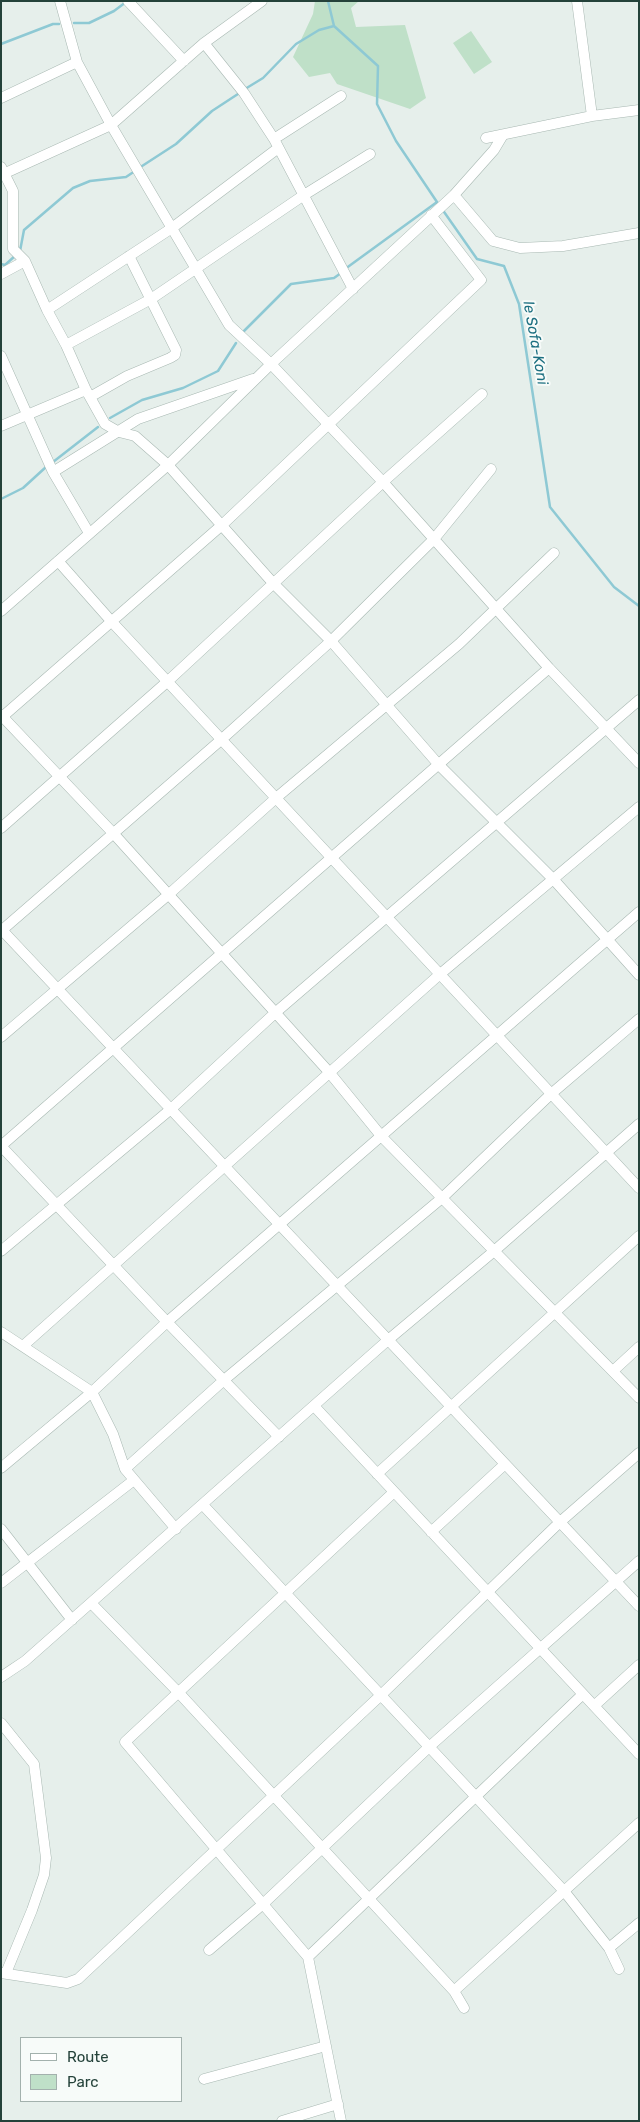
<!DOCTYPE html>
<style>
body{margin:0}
#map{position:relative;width:640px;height:2122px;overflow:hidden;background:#e6efeb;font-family:Rubik,sans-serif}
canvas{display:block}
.frame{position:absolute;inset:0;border:2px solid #24423a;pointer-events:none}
.legend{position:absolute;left:20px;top:2037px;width:162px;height:65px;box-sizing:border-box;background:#f7fbf9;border:1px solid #a3b1ad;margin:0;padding:6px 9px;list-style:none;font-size:15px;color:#24423a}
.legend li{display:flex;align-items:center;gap:10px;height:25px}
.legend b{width:25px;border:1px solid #a3b1ad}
</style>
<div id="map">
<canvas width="640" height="2122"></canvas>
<div class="frame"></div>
<ul class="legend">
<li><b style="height:6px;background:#fff"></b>Route</li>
<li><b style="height:14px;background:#bfe0c8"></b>Parc</li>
</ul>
</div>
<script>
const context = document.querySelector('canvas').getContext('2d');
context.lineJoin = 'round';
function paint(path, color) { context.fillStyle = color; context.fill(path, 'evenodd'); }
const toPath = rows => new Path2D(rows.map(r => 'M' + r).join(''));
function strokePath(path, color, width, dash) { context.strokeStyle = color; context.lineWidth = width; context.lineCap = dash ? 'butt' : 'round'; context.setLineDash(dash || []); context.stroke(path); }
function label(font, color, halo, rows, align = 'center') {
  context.font = font + ' Rubik,sans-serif'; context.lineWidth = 4; context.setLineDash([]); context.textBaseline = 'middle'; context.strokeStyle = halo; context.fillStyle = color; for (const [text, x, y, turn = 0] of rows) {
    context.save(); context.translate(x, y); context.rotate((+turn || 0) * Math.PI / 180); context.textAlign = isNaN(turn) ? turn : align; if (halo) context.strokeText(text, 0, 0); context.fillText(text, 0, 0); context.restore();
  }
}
const green = toPath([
 [315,1,359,1,351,8,356,27,405,25,426,98,410,109,337,84,330,73,309,77,293,57,313,14],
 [471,31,492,62,474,74,453,43]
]);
const stream = toPath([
 [328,1,334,26,378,66,377,104,396,141,439,205],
 [74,23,89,23,114,11,126,2],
 [1,44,53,24,59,24],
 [245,89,263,78,296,44,319,30,334,26],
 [139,168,176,144,212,111,241,92],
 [442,209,477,259,504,266,519,304,550,507,614,587,639,606],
 [20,251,24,230,73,188,90,181,126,177,135,171],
 [1,264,5,265,16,255],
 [345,269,437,202],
 [244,331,291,284,334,278,341,273],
 [110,418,142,400,183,388,218,371,236,343],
 [53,462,98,427],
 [1,499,23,488,46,467]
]);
const minor = toPath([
 [60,1,77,62,111,125,229,325,271,364,383,482,549,668,639,763],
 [128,1,184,61],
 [577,1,592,116],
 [204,43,244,93,274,139,353,289],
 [1,98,77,62],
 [486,138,592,116,639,110],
 [274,139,341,96],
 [1,167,13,191,13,249,25,261],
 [1,175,111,125,204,43,262,1],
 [454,195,493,241,520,248,563,246,639,233],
 [1,274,25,261,47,310,66,345,86,390,105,424,119,432,135,436,168,465,273,583,331,641,439,765,554,880,639,975],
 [47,310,172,228,277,149],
 [66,345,151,299,304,195,370,154],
 [1,356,53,472,89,533],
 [90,397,127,376,170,358,175,355,176,350,129,256],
 [1,426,86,390],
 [53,472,138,419,253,379],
 [58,561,112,622,639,1188],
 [1,611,168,465,271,364,454,195,494,150,503,135],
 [1,715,113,833,329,1072,382,1137,639,1398],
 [1,718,222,525,481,280,431,215],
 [1,828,168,681,383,482,482,394],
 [1,929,639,1606],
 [1,931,222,739,331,641,434,539,491,469],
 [1,1037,168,895,276,798,459,644,554,553],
 [1,1146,549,668],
 [1,1146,167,1322,279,1437],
 [1,1251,171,1109,275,1013,639,700],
 [1,1332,92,1392,113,1434,125,1469,176,1529],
 [23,1346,439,975,639,807],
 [613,1371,639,1347],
 [314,1406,639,1754],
 [1,1468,92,1392,167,1322,639,912],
 [125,1469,224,1380,442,1198,551,1094,639,1019],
 [377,1474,639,1236],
 [203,1505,564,1891,609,1948,619,1969],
 [1,1529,72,1620],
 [431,1532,505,1464],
 [1,1583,134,1480],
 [91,1603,179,1693,454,1991,464,2008],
 [1,1677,25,1661,388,1340,493,1252,639,1124],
 [594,1706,639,1665],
 [1,1723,34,1764,46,1858,44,1875,32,1910,6,1973],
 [609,1948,639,1923],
 [209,1950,263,1904,429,1747,639,1561],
 [308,1957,583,1694],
 [1,1973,67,1983,78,1979,381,1695,560,1522,639,1453],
 [454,1991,639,1823],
 [204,2079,326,2046],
 [282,2121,338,2104],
 [341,2121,308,1957,125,1742,394,1492]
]);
const waterNames = [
 ["le Sofa-Koni",535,343,80]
];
paint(green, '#bfe0c8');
strokePath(stream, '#8ec9d4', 2.5);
strokePath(minor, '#a8b8b2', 11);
strokePath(minor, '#fff', 10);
label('italic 15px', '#1c6f80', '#f7fbf9', waterNames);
</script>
